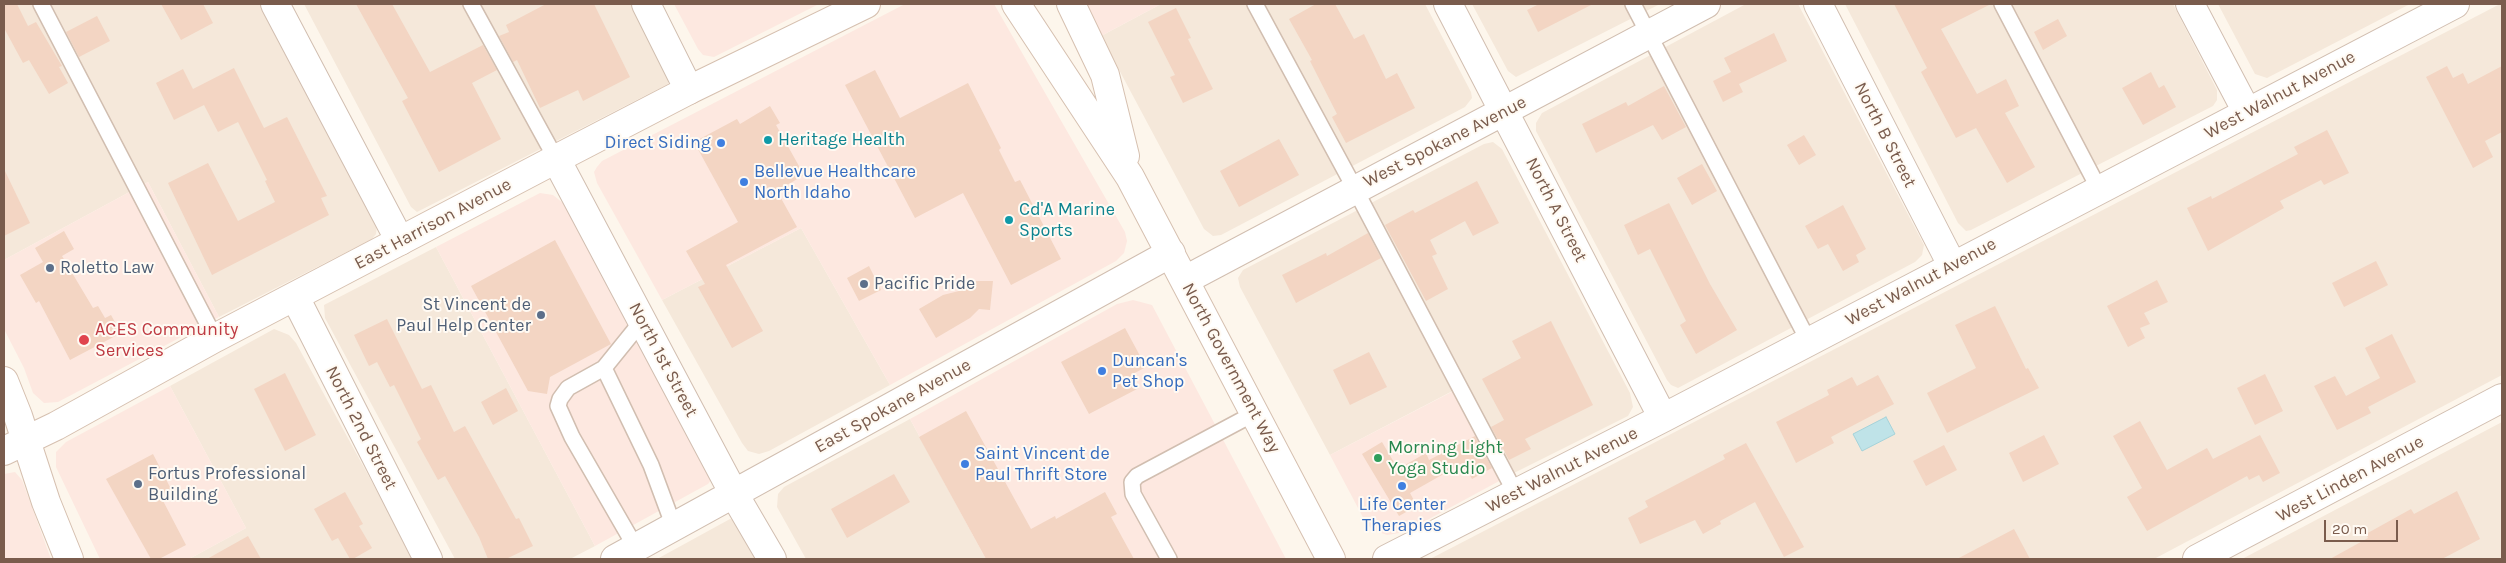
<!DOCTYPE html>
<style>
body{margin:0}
#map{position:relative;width:2506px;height:563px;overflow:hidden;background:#fdf6ec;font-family:Karla,sans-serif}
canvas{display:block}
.frame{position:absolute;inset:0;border:5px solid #7a5c4d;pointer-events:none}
.scale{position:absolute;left:2324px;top:520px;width:74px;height:22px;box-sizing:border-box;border:2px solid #7a5c4d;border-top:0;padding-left:6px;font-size:15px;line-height:18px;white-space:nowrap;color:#7a5c4d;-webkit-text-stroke:4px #fffaf3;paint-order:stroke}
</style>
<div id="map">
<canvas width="2506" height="563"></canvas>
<div class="frame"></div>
<div class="scale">20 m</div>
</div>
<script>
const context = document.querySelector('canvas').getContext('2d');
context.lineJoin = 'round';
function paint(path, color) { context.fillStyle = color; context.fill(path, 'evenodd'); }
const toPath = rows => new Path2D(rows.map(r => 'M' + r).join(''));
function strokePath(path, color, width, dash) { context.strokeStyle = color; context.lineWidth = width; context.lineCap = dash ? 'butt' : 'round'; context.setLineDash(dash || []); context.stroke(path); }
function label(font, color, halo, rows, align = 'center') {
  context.font = font + ' Karla,sans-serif'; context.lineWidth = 4; context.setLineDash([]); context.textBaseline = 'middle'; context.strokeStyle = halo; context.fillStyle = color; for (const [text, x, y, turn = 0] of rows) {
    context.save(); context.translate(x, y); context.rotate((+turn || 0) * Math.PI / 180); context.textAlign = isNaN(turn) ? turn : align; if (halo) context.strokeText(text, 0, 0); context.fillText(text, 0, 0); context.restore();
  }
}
const residential = toPath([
 [4,4,261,4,377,225,376,234,372,239,219,317,148,182,4,260],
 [304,4,632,4,669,74,668,84,417,212,411,207],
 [1161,4,1425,4,1471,92,1472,98,1465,107,1221,235,1213,236,1204,229,1101,36],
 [1472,4,1660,4,1516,77,1508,71],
 [1746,4,1798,4,1924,245,1922,255,1915,262,1678,388,1671,385,1667,380,1536,131,1536,123,1542,113],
 [1845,4,2173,4,2217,90,2217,100,2213,106,1971,230,1966,231,1958,223],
 [2218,4,2410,4,2267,78,2255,74],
 [2500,4,2502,4,2502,375,2154,559,1430,559],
 [1493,142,1502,149,1630,393,1633,407,1628,416,1514,473,1464,385,1330,455,1240,287,1238,278,1243,270,1484,144],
 [801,228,890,385,769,451,759,454,748,451,742,443,662,300],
 [436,247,595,546,570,559,455,559,325,318,324,305],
 [274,329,289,335,296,343,414,559,189,559,246,528,170,386],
 [910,419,986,559,806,559,777,507,778,494,784,487],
 [2502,422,2502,559,2242,559],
 [730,519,738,521,761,559,657,559]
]);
const commercial = toPath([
 [674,4,819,4,714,57,703,55,698,49],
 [905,4,994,4,1125,232,1127,241,1124,253,1116,261,890,385,801,228,662,300,597,183,594,172,597,167,602,161],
 [1085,4,1161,4,1101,36],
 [148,182,219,317,58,402,44,403,33,393,24,368,4,329,4,260],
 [540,193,553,195,563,203,711,468,712,479,708,484,595,546,436,247],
 [1133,300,1152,305,1286,559,986,559,910,419,1117,304],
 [1465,385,1514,473,1405,532,1387,535,1373,530,1366,523,1330,455],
 [170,386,246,528,189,559,100,559,56,467,56,452,66,442],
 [15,472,22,480,51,559,4,559,4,474]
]);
const water = toPath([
 [1886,417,1895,434,1862,451,1853,434,1886,417]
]);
const building = toPath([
 [4,4,17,4,28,26,36,22,62,66,59,67,68,83,49,94,29,60,23,63,4,28],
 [161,4,203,4,213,23,181,40],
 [356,4,392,4,430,72,483,45,497,70,472,83,501,139,439,172,402,101,408,98],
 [546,4,594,4,630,77,583,101,578,90,540,108,517,60,513,62,499,36,509,32,506,25],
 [1316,4,1335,4,1354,39,1364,34,1386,79,1397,73,1415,108,1346,143,1332,117,1337,114,1310,61,1312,60,1289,19],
 [1539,4,1593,4,1538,32,1527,10],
 [1894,4,1991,4,1941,29,1977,94,2006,79,2019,106,2005,113,2035,167,2007,183,1976,128,1956,138,1921,72,1927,68],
 [1176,8,1191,38,1188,39,1213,89,1183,103,1170,77,1175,75,1148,22],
 [97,16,110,41,79,57,66,32],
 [2058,19,2067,36,2043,50,2034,32],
 [1774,33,1787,61,1739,84,1743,92,1723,102,1713,81,1731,72,1724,58],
 [2447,66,2453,78,2463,73,2468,84,2502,66,2502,132,2485,141,2493,157,2473,168,2426,77],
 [234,68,264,128,287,117,327,196,321,198,329,215,212,275,168,183,208,163,238,221,275,202,265,181,267,180,238,122,218,132,204,105,174,120,156,83,183,69,193,89],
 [875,70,900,118,968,83,1001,148,999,150,1015,182,1020,180,1061,259,1011,285,963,193,915,218,845,85],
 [2151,72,2159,88,2164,85,2176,107,2143,125,2122,88],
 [1664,86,1686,127,1662,140,1653,125,1596,153,1582,124,1626,102,1628,106],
 [770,106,780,123,776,125,804,175,777,191,797,227,726,265,763,331,732,348,698,287,705,284,686,251,738,222,694,142,737,119,740,124],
 [2327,130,2349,173,2324,185,2321,180,2280,201,2284,208,2208,251,2187,208,2211,196,2212,199,2298,154,2294,147],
 [1804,135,1816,155,1799,165,1787,145],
 [1279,139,1299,175,1239,207,1220,171],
 [1702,164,1717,191,1692,205,1677,178],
 [4,169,30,223,4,236],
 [1477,181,1499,223,1473,236,1465,221,1430,240,1437,254,1432,256,1448,289,1426,301,1385,225,1413,210,1415,213],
 [1669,203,1710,284,1737,330,1696,354,1680,325,1686,321,1650,249,1638,255,1624,225],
 [1843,205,1866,249,1856,255,1859,262,1843,271,1828,244,1818,249,1805,226],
 [64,231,74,249,62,256,93,308,98,306,105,318,111,315,121,333,70,360,39,301,36,303,20,275,43,262,35,248],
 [1368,233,1381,258,1296,303,1282,275,1326,253,1327,256],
 [555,240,611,344,550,377,547,394,528,391,471,286],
 [2376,261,2388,285,2344,307,2332,283],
 [869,266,881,290,859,301,847,278],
 [2157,280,2168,302,2144,313,2150,324,2140,328,2145,338,2128,347,2107,306],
 [973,281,993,281,990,310,979,309,970,318,936,338,919,309,943,295,967,289],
 [1995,306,2026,369,2028,368,2039,388,1947,433,1927,393,1976,368,1955,325],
 [387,319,422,389,431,385,454,432,465,426,516,519,519,518,533,546,506,559,488,559,479,537,445,476,438,480,417,442,421,439,394,385,390,387,377,362,369,366,354,335],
 [1551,321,1593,405,1525,439,1531,449,1509,460,1491,427,1504,420,1482,379,1521,358,1512,341],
 [1125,328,1146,367,1131,375,1139,388,1089,414,1061,362],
 [2392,334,2416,382,2368,407,2371,413,2337,430,2314,386,2335,376,2346,396,2380,378,2365,348],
 [1369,352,1387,387,1350,405,1333,370],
 [285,373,316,435,285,451,254,389],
 [2265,374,2283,411,2255,425,2237,388],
 [1878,375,1894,404,1831,437,1834,443,1796,463,1776,422,1829,395,1827,390,1852,377,1857,386],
 [506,388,518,411,493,425,481,402],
 [966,411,1031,529,1055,516,1056,519,1105,492,1117,514,1111,517,1134,559,986,559,919,437],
 [2140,421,2167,470,2207,448,2213,459,2260,435,2280,473,2263,482,2259,475,2249,480,2247,476,2147,531,2127,497,2142,488,2113,436],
 [2044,435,2059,464,2023,482,2009,453],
 [1475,436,1492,468,1472,479,1463,463,1410,493,1417,506,1399,516,1362,454,1382,442,1398,469,1426,453,1429,460],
 [1746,443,1804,547,1784,557,1755,502,1720,521,1721,524,1703,534,1695,520,1640,544,1628,518,1648,507,1645,501,1725,459,1723,455],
 [1944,445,1957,470,1926,486,1913,461],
 [153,454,171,489,160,495,186,545,159,559,151,559,106,479],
 [894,474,910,502,847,538,831,509],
 [2457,491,2480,539,2442,559,2330,559,2368,538,2366,534,2411,509,2414,514],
 [345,492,363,524,359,526,372,548,353,559,350,559,338,538,332,541,314,509],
 [2014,529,2030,559,1957,559],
 [248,536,261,559,207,559]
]);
const lane = toPath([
 [41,4,215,338],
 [471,4,556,159],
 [1255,4,1355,189,1516,494],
 [1633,4,1808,340],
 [2002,4,2099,189],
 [604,368,642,321],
 [636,548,572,437,558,406,560,399,568,388,604,368,651,465,674,527],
 [1169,559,1133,494,1132,482,1137,476,1255,413]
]);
const street = toPath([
 [275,4,400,241],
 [646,4,689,90],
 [1448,4,1663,418],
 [1818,4,1952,265],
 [2190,4,2247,112],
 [556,159,734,494,772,559],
 [1185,280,1706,4],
 [295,297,428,559],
 [615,559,1171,253],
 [1387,559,1663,418,2455,4],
 [2197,559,2502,398]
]);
const secondary = toPath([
 [1016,4,1130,177,1331,559],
 [1071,4,1105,75,1125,156],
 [4,381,18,416,46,502,69,559],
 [4,451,56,426,215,338,556,159,689,90,866,4]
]);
const markers = [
 [768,140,5,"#0f9aa8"],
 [721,143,5,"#3f7fe0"],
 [744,182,5,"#3f7fe0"],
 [1009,220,5,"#0f9aa8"],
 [50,268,5,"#5c6f8a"],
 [864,284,5,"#5c6f8a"],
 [541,315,5,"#5c6f8a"],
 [84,340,6,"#e0444e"],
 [1102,371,5,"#3f7fe0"],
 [1378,458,5,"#2e9e5b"],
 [965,464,5,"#3f7fe0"],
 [138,484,5,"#5c6f8a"],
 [1402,486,5,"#3f7fe0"]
];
const streetNames = [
 ["West Walnut Avenue",2280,95,-28],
 ["North B Street",1885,135,63],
 ["West Spokane Avenue",1445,142,-27],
 ["North A Street",1556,210,63],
 ["East Harrison Avenue",433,224,-28],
 ["West Walnut Avenue",1921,282,-28],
 ["North 1st Street",663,360,62],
 ["North Government Way",1231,368,62],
 ["East Spokane Avenue",893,406,-29],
 ["North 2nd Street",361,428,63],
 ["West Walnut Avenue",1562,470,-27],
 ["West Linden Avenue",2350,479,-28]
];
const cultureNames = [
 ["Heritage Health",778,140],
 ["Cd'A Marine",1019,210],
 ["Sports",1019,231]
];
const shopNames = [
 ["Direct Siding",711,143,"right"],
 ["Bellevue Healthcare",754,172],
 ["North Idaho",754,193],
 ["Duncan's",1112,361],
 ["Pet Shop",1112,382],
 ["Saint Vincent de",975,454],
 ["Paul Thrift Store",975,475],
 ["Life Center",1402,505,"center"],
 ["Therapies",1402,526,"center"]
];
const serviceNames = [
 ["Roletto Law",60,268],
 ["Pacific Pride",874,284],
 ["St Vincent de",531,305,"right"],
 ["Paul Help Center",531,326,"right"],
 ["Fortus Professional",148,474],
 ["Building",148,495]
];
const healthNames = [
 ["ACES Community",95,330],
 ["Services",95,351]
];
const leisureNames = [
 ["Morning Light",1388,448],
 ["Yoga Studio",1388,469]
];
paint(residential, '#f5e8da');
paint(commercial, '#fde8e0');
paint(water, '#bfe3e8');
strokePath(water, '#a5d3da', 1);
paint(building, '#f3d5c3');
strokePath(lane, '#d1beb0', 18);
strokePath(street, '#d1beb0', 30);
strokePath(secondary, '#d6c0b0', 30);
strokePath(lane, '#fff', 15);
strokePath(street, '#fff', 28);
strokePath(secondary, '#fff', 28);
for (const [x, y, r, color] of markers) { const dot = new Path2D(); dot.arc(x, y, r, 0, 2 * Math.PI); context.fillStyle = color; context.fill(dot); strokePath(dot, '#fffaf3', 2); }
label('18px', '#7a5c4d', '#fffaf3', streetNames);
label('18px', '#0d838f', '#fffaf3', cultureNames, 'left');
label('18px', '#366cbe', '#fffaf3', shopNames, 'left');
label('18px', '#4e5e75', '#fffaf3', serviceNames, 'left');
label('18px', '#be3a42', '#fffaf3', healthNames, 'left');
label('18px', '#27864d', '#fffaf3', leisureNames, 'left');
</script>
